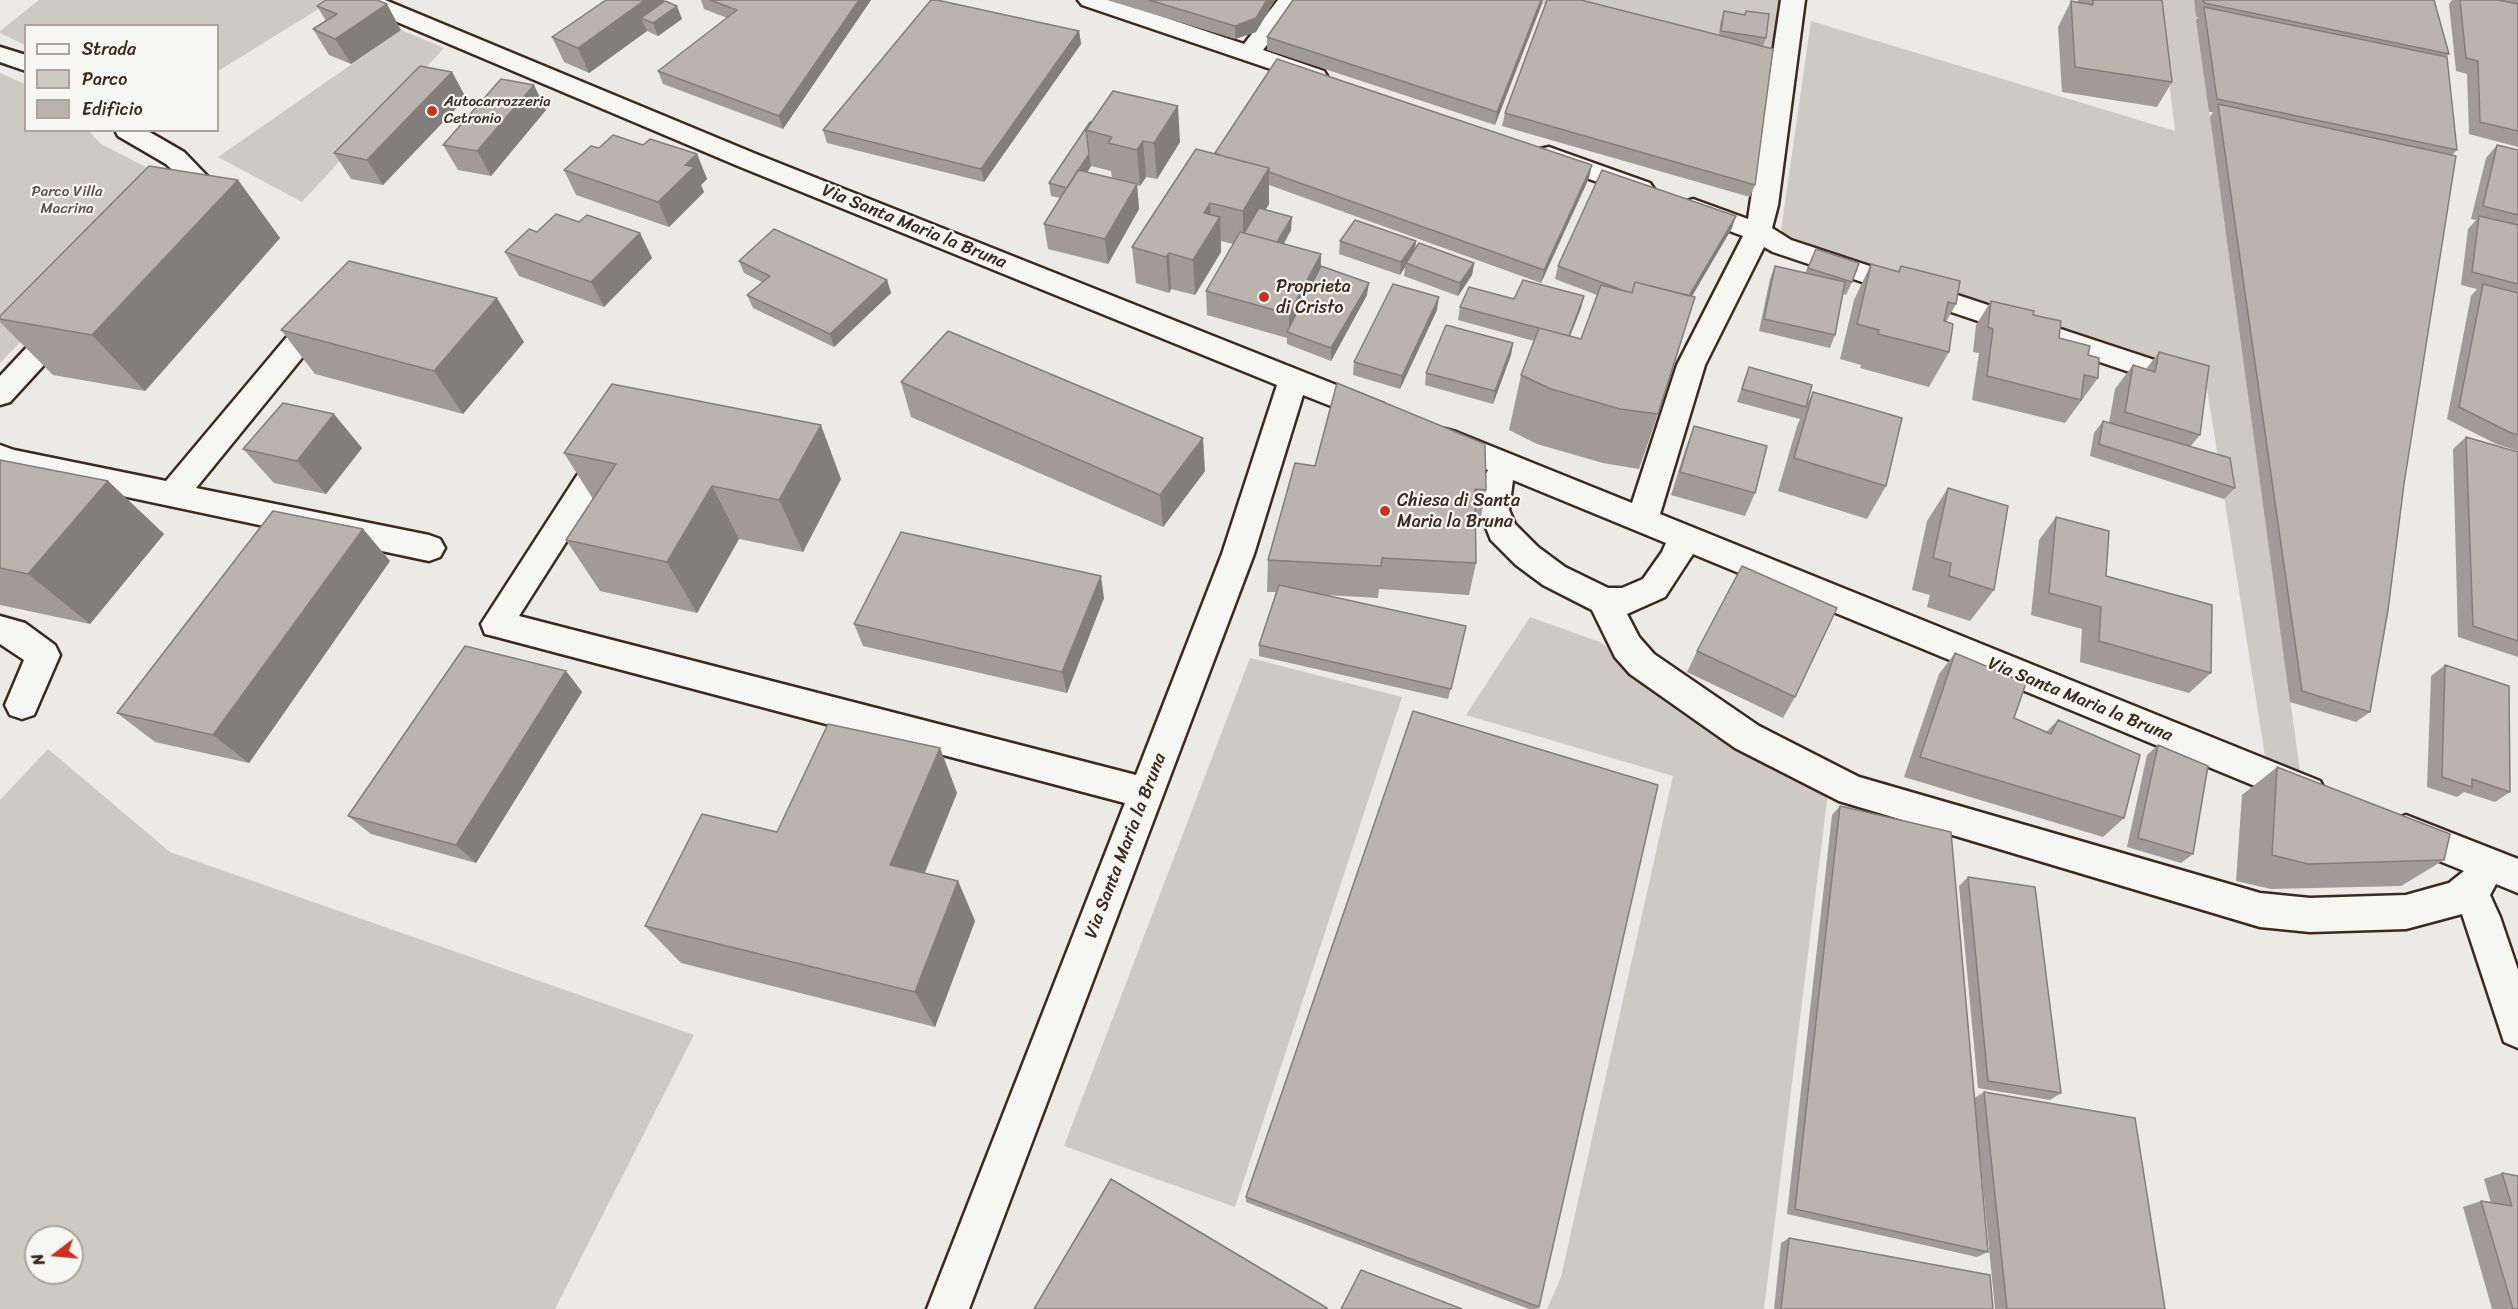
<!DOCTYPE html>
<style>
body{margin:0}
#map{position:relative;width:2518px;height:1309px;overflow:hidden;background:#ebeae5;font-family:Sriracha,sans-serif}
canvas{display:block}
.legend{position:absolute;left:24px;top:24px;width:195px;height:108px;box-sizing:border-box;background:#f6f6f2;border:2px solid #aba49d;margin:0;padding:8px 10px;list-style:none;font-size:18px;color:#3b2a1e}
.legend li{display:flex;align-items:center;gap:12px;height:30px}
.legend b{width:30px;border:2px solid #aba49d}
.north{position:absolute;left:24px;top:1225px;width:60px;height:60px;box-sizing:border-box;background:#f6f6f2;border:2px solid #aba49d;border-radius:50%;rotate:254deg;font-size:16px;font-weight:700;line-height:24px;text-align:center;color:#3b2a1e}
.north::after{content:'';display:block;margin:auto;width:21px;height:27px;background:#c8321e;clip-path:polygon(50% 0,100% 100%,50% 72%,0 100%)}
</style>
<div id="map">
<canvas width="2518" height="1309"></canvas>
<ul class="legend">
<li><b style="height:8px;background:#f6f6f2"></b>Strada</li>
<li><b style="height:16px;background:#cdcac4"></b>Parco</li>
<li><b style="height:16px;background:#bab4ae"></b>Edificio</li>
</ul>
<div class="north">N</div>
</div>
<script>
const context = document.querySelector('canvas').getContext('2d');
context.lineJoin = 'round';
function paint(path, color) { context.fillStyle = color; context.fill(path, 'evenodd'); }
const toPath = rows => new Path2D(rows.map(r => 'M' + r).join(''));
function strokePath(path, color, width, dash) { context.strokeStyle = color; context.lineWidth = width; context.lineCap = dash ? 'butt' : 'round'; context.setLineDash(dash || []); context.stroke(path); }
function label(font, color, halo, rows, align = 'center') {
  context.font = font + ' Sriracha,sans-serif'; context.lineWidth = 4.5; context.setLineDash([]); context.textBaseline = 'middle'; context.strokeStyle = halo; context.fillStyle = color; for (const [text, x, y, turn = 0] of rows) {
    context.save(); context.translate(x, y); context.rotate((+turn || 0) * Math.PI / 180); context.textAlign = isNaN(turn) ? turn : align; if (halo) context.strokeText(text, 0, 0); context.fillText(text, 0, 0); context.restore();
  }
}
const green = toPath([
 [39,0,325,0,330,2,218,71,218,26,26,26,25,45,0,33,0,31],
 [1544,0,1780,0,1769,62,1542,4],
 [2159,0,2194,0,2300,771,2265,756,2206,382,1780,237,1811,21,2175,131],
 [401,30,444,48,302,202,218,157],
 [0,73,25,84,26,130,89,131,101,144,173,181,169,190,0,363],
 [1530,617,1600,642,1747,753,1828,793,1764,1309,1547,1309,1561,1277,1673,776,1466,715],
 [1250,658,1402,697,1235,1207,1064,1146],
 [48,749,170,852,694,1035,555,1309,0,1309,0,800],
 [36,1237,72,1237,72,1273,36,1273]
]);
const minor = toPath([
 [353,0,385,0,756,154,1384,404,1389,412,1384,420,1374,423,1303,395,1254,554,969,1309,927,1309,1125,803,497,637,485,634,481,624,598,443,609,440,620,443,624,451,519,616,1136,775,1222,554,1277,385,738,166,357,5,353,0],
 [1078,0,1113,0,1244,44,1278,0,1302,0,1263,50,1324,71,1327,76,1324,81,1315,83,1306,81,1082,5,1078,0],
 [1781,0,1805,0,1778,205,1772,228,1791,240,2200,375,2204,382,2200,389,2190,393,2180,389,1773,252,1764,247,1705,365,1660,514,2320,781,2326,792,2320,803,2308,808,2296,803,1693,554,1665,597,1627,614,1639,637,1654,654,1759,726,1859,777,2260,893,2310,898,2406,895,2449,883,2464,871,2393,842,2388,831,2393,820,2406,815,2518,859,2518,893,2496,884,2490,895,2500,917,2518,970,2518,1048,2504,1042,2462,914,2406,929,2310,932,2260,927,1839,801,1735,748,1630,674,1615,657,1592,610,1543,585,1516,565,1491,540,1479,510,1481,484,1488,470,1434,448,1430,440,1434,432,1445,429,1456,432,1632,503,1677,365,1743,236,1684,214,1680,208,1684,202,1693,199,1748,219,1781,0],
 [1513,480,1666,543,1662,552,1643,579,1622,588,1608,588,1565,567,1538,547,1515,524,1509,510,1513,480],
 [0,47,26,55,26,71,0,62,0,47],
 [115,130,146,130,184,152,209,178,209,187,205,193,185,214,176,217,167,214,163,208,183,185,183,180,166,164,118,136,115,130],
 [1549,147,1650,183,1654,189,1650,195,1641,198,1540,161,1536,155,1540,149,1549,147],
 [322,304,332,307,336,314,332,321,196,488,429,535,440,539,445,548,440,557,429,561,0,470,0,445,14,450,166,481,312,307,322,304],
 [66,313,76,316,80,323,76,330,10,402,0,405,0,376,56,316,66,313],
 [0,616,25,623,55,645,60,655,34,715,22,719,10,715,5,705,24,660,0,644,0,616]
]);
const wall = toPath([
 [701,0,871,0,783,129,663,84,658,71,727,18,704,9],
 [1107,0,1275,0,1256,32,1235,39],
 [1293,0,1543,0,1495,125,1267,50,1267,37],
 [2078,0,2162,0,2172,82,2157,107,2062,92,2058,27,2071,1,2078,2],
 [2194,0,2434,0,2449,54,2446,57,2457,150,2452,155,2370,712,2356,722,2290,702,2210,117,2213,112,2209,112,2196,20,2198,17,2196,17],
 [2452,0,2518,0,2518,147,2469,134,2467,74,2456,71,2449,4],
 [665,1,682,19,658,36,647,31,589,73,564,62,552,37],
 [317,6,401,30,351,64,329,55,313,29,326,21],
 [1724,11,1744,15,1746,11,1766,38,1763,46,1755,185,1750,197,1502,126,1505,113,1719,35,1720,24],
 [1079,31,1081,44,984,182,827,143,823,130],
 [452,72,466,98,383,185,351,179,334,153],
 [546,110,491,176,458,170,443,145],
 [1090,122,1180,142,1157,179,1146,177,1140,186,1137,185,1139,209,1108,264,1048,249,1044,224,1060,198,1051,196,1049,183],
 [1091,166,1111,171,1112,178,1087,173],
 [643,145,697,154,707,179,701,185,704,192,669,227,576,195,564,170,599,148],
 [2497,145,2518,150,2518,451,2496,444,2447,419,2471,296,2477,289,2461,285,2468,229,2476,220,2471,219,2486,158],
 [1215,153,1589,178,1541,283,1269,185,1269,204,1265,210,1291,230,1284,244,1321,254,1321,266,1367,295,1331,361,1287,344,1287,338,1207,315,1206,291,1233,244,1221,241,1221,252,1195,295,1171,289,1169,293,1136,283,1132,247,1215,154],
 [238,180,280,238,145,391,53,375,0,322,0,316],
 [1732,228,1692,296,1658,414,1639,469,1603,463,1537,444,1509,430,1521,375,1534,341,1458,320,1460,307,1514,299,1584,296,1581,308,1570,336,1581,339,1597,295,1555,279,1558,266],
 [537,232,640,233,652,258,604,307,519,276,505,252],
 [1340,241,1416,241,1415,250,1474,263,1472,275,1458,296,1404,276,1405,267,1400,275,1339,254],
 [1816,249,1852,282,1846,295,1843,294,1835,335,1830,348,1759,331,1770,279,1775,266,1805,273],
 [739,261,887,280,891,293,834,347,753,308,747,295,762,282,744,273],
 [1871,264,1898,271,1901,266,1956,304,1946,322,1949,352,1929,387,1860,368,1861,365,1840,359,1854,300],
 [1991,301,2033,315,2059,338,2088,355,2098,378,2065,423,1972,400,1979,353,1973,352,1976,325],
 [1437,310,1400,389,1353,375,1354,362],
 [281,330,524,342,463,414,315,374],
 [1513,343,1511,355,1493,404,1425,385,1426,373],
 [2159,352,2200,435,2190,447,2235,488,2224,499,2090,456,2094,433,2103,421,2109,423,2115,389,2133,365,2146,369],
 [1749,367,1807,404,1813,392,1886,486,1867,519,1778,491,1797,426,1800,419,1737,402,1744,380],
 [901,382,1205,471,1163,527,911,417],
 [1694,426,1755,493,1745,516,1671,495,1685,450],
 [2466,437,2518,452,2518,657,2458,637,2453,449],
 [362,448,326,494,274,483,243,449],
 [564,453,841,479,803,552,739,539,697,613,600,591,566,540,593,499],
 [0,460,108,481,164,534,90,624,0,605],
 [1315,466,1486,490,1480,523,1475,523,1476,563,1469,595,1379,589,1378,598,1325,595,1466,626,1448,699,1259,656,1259,645,1276,592,1267,592,1268,560],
 [1948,488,1994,590,1970,621,1927,607,1930,595,1912,590,1927,521],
 [2056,517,2106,576,2211,673,2189,693,2080,662,2082,629,2031,615,2039,540],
 [363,529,390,561,249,763,155,742,117,713],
 [1104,598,1067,693,863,646,854,624],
 [1697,651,1795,697,1783,718,1687,672],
 [1955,653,2014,718,2046,732,2058,720,2124,818,2103,837,1904,777,1939,674],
 [2445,665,2510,792,2495,802,2464,792,2457,797,2427,787,2431,676],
 [566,671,582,692,476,863,371,834,348,816],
 [2158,745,2193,854,2181,863,2127,847,2147,755],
 [940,748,957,793,925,873,958,881,975,921,935,1027,681,963,645,926,777,832],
 [2277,767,2444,860,2401,886,2271,889,2236,881,2242,795],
 [1840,806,1974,1098,1984,1092,2165,1309,1995,1309,1978,1136,1988,1252,1977,1257,1787,1214,1832,815],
 [1968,877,2061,1093,2050,1100,1978,1088,1959,886],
 [2502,1173,2518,1176,2518,1309,2492,1309,2463,1207,2481,1201,2491,1203,2484,1179],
 [1246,1197,1539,1307,1537,1309,1529,1309,1246,1202],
 [1789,1238,1993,1309,1774,1309,1781,1243]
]);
const shadedWall = toPath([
 [645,0,664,0,669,12,677,6,682,19,658,36,653,23,641,18,647,31,589,73,578,48],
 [859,0,871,0,783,129,779,116],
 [1267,0,1275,0,1256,32,1235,39,1235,26],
 [1541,0,1543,0,1542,4,1495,125,1497,112],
 [387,4,401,30,351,64,335,39],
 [1079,31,1081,44,984,182,981,169],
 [452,72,466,98,383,185,367,160],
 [534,85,546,110,491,176,477,151],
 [1178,106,1180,142,1157,179,1154,143],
 [1143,141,1146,177,1140,186,1137,150],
 [697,154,707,179,701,185,704,192,669,227,658,202,685,165],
 [1089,154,1091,166,1069,201,1067,188],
 [1592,165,1589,178,1541,283,1544,270],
 [1269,168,1269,204,1250,236,1243,234,1243,211],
 [238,180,280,238,145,391,92,335],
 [1137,184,1139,209,1108,264,1105,239],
 [1210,203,1211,230,1220,217,1221,252,1195,295,1193,260,1204,213],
 [1736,216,1732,228,1675,325,1679,312],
 [1292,217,1291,230,1276,256,1277,243],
 [640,233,652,258,604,307,591,282],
 [1416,241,1414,253,1406,263,1405,267,1400,275,1401,262],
 [1169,253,1171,289,1169,293,1166,257],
 [1321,254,1320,278,1289,332,1289,314],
 [1474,263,1472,275,1458,296,1460,283],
 [887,280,891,293,834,347,830,334],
 [1369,283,1367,295,1331,361,1331,348],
 [1584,296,1581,308,1565,349,1569,337],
 [1439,297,1437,310,1400,389,1402,376],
 [497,298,524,342,463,414,434,371],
 [1513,343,1511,355,1493,404,1495,391],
 [334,414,362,448,326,494,297,461],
 [821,425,841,479,803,552,779,500],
 [1203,438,1205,471,1163,527,1160,495],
 [108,481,164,534,90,624,28,574],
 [712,486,739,539,697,613,667,562],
 [363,529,390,561,249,763,213,735],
 [1101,576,1104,598,1067,693,1062,672],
 [566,671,582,692,476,863,456,845],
 [940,748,957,793,911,905,890,865],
 [958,881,975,921,935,1027,915,992]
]);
const building = toPath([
 [326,0,377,0,387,4,335,39,313,29,337,14,317,6,326,0],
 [606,0,645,0,578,48,552,37,606,0],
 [710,0,859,0,779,116,658,71,737,10,710,0],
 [931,0,937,0,1079,31,981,169,823,130,931,0],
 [1149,0,1267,0,1256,18,1235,26,1149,0],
 [1293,0,1541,0,1497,112,1267,37,1293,0],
 [1547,0,1581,0,1773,49,1755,185,1505,113,1547,0],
 [2093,0,2162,0,2172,82,2075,67,2071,1,2093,5,2093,0],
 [2203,0,2434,0,2449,54,2204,3,2203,0],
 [2460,0,2498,0,2518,4,2518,131,2480,122,2478,61,2466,58,2460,0],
 [665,1,677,6,653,23,641,18,665,1],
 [2204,7,2447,57,2457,150,2217,99,2204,7],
 [1724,11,1745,15,1746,11,1769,14,1766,38,1721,31,1724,11],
 [1277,59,1592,165,1544,270,1269,172,1269,168,1226,157,1215,153,1277,59],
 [420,66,452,72,367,160,334,153,420,66],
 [501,79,534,85,477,151,443,145,501,79],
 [1113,91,1178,106,1154,143,1143,141,1137,150,1108,143,1112,137,1086,130,1113,91],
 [2218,104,2456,156,2404,484,2388,610,2370,712,2302,691,2218,104],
 [1090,122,1092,122,1086,130,1089,154,1067,188,1049,183,1090,122],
 [613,135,643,145,650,139,697,154,685,165,694,167,658,202,564,170,591,146,599,148,613,135],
 [2497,145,2518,150,2518,215,2483,206,2497,145],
 [1196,149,1269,168,1243,211,1210,203,1204,213,1220,217,1193,260,1169,253,1166,257,1132,247,1196,149],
 [149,166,238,180,92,335,0,319,0,316,149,166],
 [1078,170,1137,184,1105,239,1044,224,1078,170],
 [1602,170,1736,216,1689,296,1635,282,1632,293,1622,290,1558,266,1602,170],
 [1259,208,1292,217,1277,242,1244,233,1259,208],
 [556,214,579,222,587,215,640,233,591,282,505,252,529,229,537,232,556,214],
 [2479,216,2518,225,2518,284,2472,272,2479,216],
 [1355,220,1416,241,1401,262,1340,241,1355,220],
 [774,229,887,280,830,334,747,295,770,276,739,261,774,229],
 [1240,232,1321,254,1289,314,1206,291,1240,232],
 [1419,243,1474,263,1460,283,1406,263,1419,243],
 [1816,249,1859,263,1852,282,1808,268,1816,249],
 [349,261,497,298,434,371,281,330,349,261],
 [1871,264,1899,272,1901,266,1960,281,1956,304,1948,302,1944,321,1953,324,1949,352,1878,334,1879,330,1857,324,1871,264],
 [1321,266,1369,283,1331,348,1287,332,1321,266],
 [1775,266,1845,282,1835,335,1764,319,1775,266],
 [1523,280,1584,296,1569,336,1460,307,1469,287,1514,299,1523,280],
 [1635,282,1695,297,1658,414,1620,409,1551,389,1521,375,1539,328,1581,339,1601,285,1632,293,1635,282],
 [1393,284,1439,297,1402,376,1354,362,1393,284],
 [2483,284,2518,293,2518,435,2509,432,2459,407,2483,284],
 [1991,301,2034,311,2033,315,2061,321,2059,338,2090,346,2088,355,2099,358,2098,378,2084,375,2081,400,1987,376,1993,329,1988,327,1991,301],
 [1446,325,1513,343,1495,391,1426,373,1446,325],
 [948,331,1203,438,1160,495,901,382,948,331],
 [2159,352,2209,366,2200,435,2125,412,2133,365,2155,372,2159,352],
 [1749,367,1812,385,1806,407,1742,389,1749,367],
 [1337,383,1485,444,1486,490,1475,489,1476,563,1382,558,1381,566,1268,560,1295,463,1315,466,1337,383],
 [612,384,821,425,779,500,712,486,667,562,566,540,616,464,564,453,612,384],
 [1813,392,1902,418,1886,486,1794,458,1813,392],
 [283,403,334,414,297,461,243,449,283,403],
 [2103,421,2230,458,2235,488,2099,444,2103,421],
 [1694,426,1767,446,1755,493,1680,472,1694,426],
 [2466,437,2518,452,2518,641,2473,626,2466,437],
 [0,460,108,481,28,574,0,568,0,460],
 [1948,488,2008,506,1994,590,1949,576,1951,563,1933,558,1948,488],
 [273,511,363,529,213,735,117,713,273,511],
 [2056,517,2109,531,2106,576,2212,605,2211,673,2099,641,2101,607,2049,593,2056,517],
 [901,532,1101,576,1062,672,854,624,901,532],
 [1742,566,1837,608,1795,697,1697,651,1742,566],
 [1279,585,1466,626,1451,689,1259,645,1279,585],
 [465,646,566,671,456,845,348,816,465,646],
 [1955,653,2026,683,2014,718,2051,734,2058,720,2140,755,2124,818,1920,757,1955,653],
 [2445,665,2509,686,2510,792,2472,779,2472,787,2442,777,2445,665],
 [1413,711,1658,785,1539,1307,1246,1197,1413,711],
 [828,724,940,748,890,865,958,881,915,992,645,926,702,814,777,832,828,724],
 [2158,745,2208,766,2193,854,2138,838,2158,745],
 [2277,767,2450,834,2444,860,2308,864,2272,855,2277,767],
 [1840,806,1951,832,1988,1252,1795,1209,1840,806],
 [1968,877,2035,887,2061,1093,1988,1081,1968,877],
 [1984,1092,2135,1118,2165,1309,2007,1309,1984,1092],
 [2502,1173,2518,1176,2518,1309,2513,1309,2481,1201,2512,1206,2502,1173],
 [1111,1179,1327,1308,1327,1309,1034,1309,1111,1179],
 [1789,1238,1990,1275,1993,1309,1781,1309,1789,1238],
 [1361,1270,1462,1309,1341,1309,1361,1270]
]);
const markers = [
 [432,111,6,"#c8321e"],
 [1264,297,6,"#c8321e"],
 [1385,511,6,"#c8321e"]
];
const farPoinames = [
 ["Autocarrozzeria",444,102],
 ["Cetronio",444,119]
];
const farParknames = [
 ["Parco Villa",67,192],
 ["Macrina",67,209]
];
const streetNames = [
 ["Via Santa Maria la Bruna",914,227,22],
 ["Via Santa Maria la Bruna",2080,700,22],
 ["Via Santa Maria la Bruna",1126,846,-69]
];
const poiNames = [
 ["Proprieta",1276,287],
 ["di Cristo",1276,308],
 ["Chiesa di Santa",1397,501],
 ["Maria la Bruna",1397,522]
];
paint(green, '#cdcac4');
strokePath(minor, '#3b2a1e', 5);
paint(minor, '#f6f6f2');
paint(wall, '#a09b96');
paint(shadedWall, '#827e7a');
paint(building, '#bab4ae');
strokePath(building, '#827e7a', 1.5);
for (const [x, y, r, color] of markers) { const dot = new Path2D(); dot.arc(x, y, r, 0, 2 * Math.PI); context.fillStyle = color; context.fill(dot); strokePath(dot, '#f6f6f2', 2); }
label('15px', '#3b2a1e', '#f6f6f2', farPoinames, 'left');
label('15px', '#605248', '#f6f6f2', farParknames);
label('18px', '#3b2a1e', '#f6f6f2', streetNames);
label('18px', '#3b2a1e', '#f6f6f2', poiNames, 'left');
</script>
